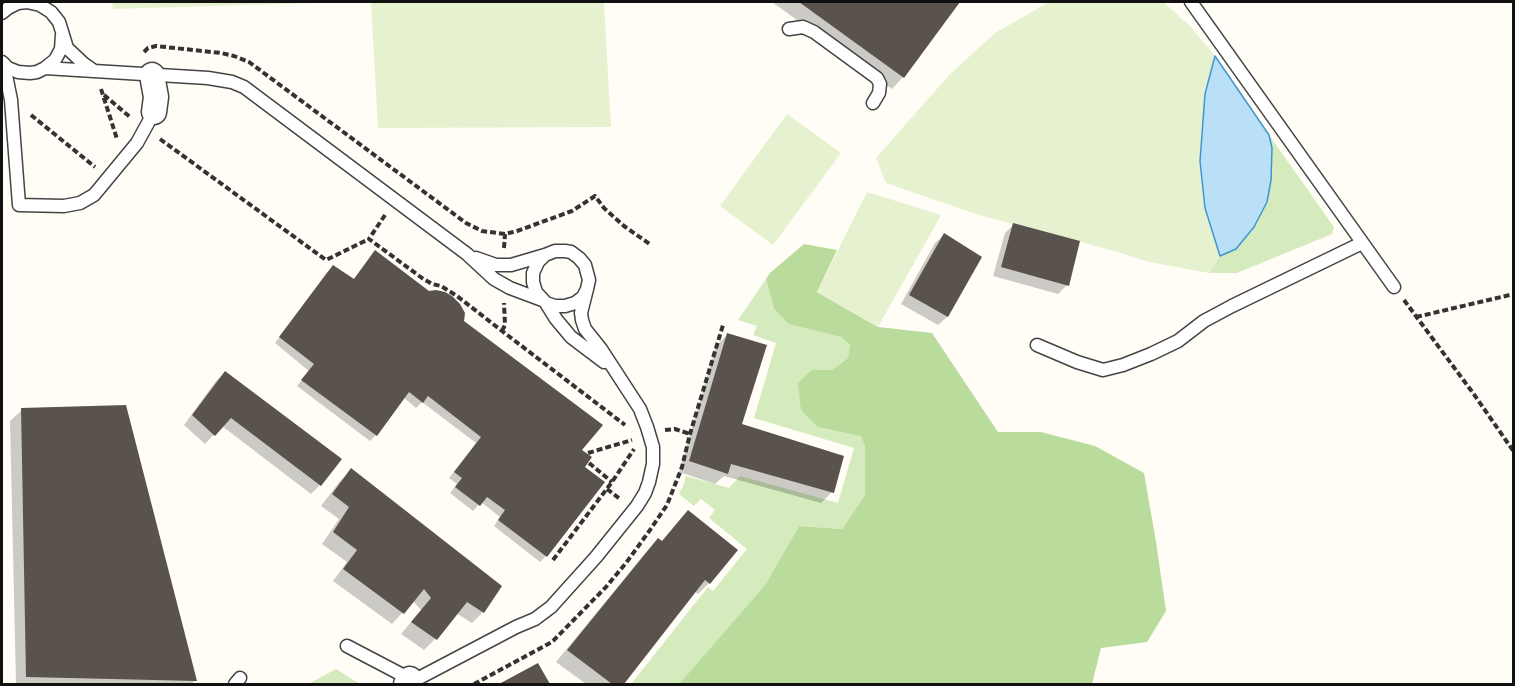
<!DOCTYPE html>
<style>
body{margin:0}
#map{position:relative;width:1515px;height:686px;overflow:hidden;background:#fffdf5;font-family:"PT Serif",serif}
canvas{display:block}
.frame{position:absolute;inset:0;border:3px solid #111;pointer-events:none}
</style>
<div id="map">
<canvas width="1515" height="686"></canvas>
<div class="frame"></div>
</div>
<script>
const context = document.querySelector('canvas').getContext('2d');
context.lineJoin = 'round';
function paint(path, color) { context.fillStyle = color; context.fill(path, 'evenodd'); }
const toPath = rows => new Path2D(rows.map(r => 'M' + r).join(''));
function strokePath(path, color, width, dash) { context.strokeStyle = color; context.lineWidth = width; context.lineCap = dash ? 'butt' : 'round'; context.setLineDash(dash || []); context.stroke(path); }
const green = toPath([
 [1269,135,1334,227,1332,234,1237,273,1209,273,1220,256,1236,249,1271,180,1272,148],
 [766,279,774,309,789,323,841,337,850,345,848,358,832,370,812,370,818,427,861,435,865,447,865,495,842,529,799,526,765,585,679,684,631,684,708,587,713,591,747,549,709,518,715,510,701,499,694,506,679,494,684,484,686,476,729,488,740,476,838,503,854,448,754,418,776,343,753,335,757,326,738,320],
 [336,669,360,684,308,684]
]);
const forest = toPath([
 [804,244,837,250,817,292,878,327,932,333,998,432,1041,432,1095,446,1144,473,1156,542,1166,611,1147,642,1101,648,1092,684,679,684,765,585,799,526,842,529,865,495,865,447,861,436,818,427,801,410,798,383,812,370,832,370,848,358,850,345,841,337,789,324,774,309,766,279,770,273]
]);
const pitch = toPath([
 [112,2,347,2,113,9],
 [371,2,604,2,611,127,378,128],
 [1049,2,1163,2,1190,26,1215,56,1205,94,1205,208,1220,256,1209,273,1149,262,1111,250,979,215,886,183,876,158,950,74,995,33],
 [787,114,841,153,773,245,720,206],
 [867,192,941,215,878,327,817,292]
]);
const water = toPath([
 [1215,56,1269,135,1272,148,1271,180,1267,202,1254,227,1236,249,1220,256,1205,208,1200,161,1205,94,1215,56]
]);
const shadow = toPath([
 [772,2,958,2,903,77,892,89],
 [1013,225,1067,285,1058,294,993,276,1005,233],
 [944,235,980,257,947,317,938,325,901,304,935,243],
 [370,258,462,322,580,450,583,467,546,556,540,562,494,526,500,517,481,502,473,511,450,493,457,484,449,478,476,443,422,402,416,408,403,397,376,435,370,441,297,386,309,371,275,343,327,272,333,267,353,280],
 [727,335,741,425,832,492,821,503,724,476,715,484,679,472,716,346],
 [225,373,320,485,311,494,222,426,205,444,184,425,216,381],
 [22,410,195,681,191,684,16,684,10,421],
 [352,470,483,612,472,623,456,613,435,639,424,650,401,634,421,610,413,601,392,624,333,581,347,562,322,544,339,519,321,506,340,481],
 [658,540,709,583,698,594,694,591,622,684,586,684,556,662,647,551],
 [538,665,548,684,502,684]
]);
const building = toPath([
 [799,2,960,2,904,78],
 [1013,223,1080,241,1069,286,1001,267],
 [944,233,982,257,948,317,909,295],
 [375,250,429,291,436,290,445,292,452,296,460,304,465,313,464,321,603,425,582,450,592,457,585,467,605,482,547,557,498,520,505,510,487,497,480,506,455,487,462,478,454,472,481,437,428,396,423,403,409,392,377,436,301,380,314,364,279,337,333,265,354,279],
 [727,333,767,345,742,424,844,456,834,493,731,464,728,474,689,461],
 [225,371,342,459,321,486,231,418,215,436,192,415],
 [126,405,197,681,26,677,21,408],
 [351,468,502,586,484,613,467,602,437,640,411,622,431,598,424,589,404,614,343,569,357,550,333,532,349,507,332,494],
 [688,510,738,550,710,584,705,580,624,684,612,684,567,650,658,538,662,541],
 [538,663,550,684,499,684]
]);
const path = toPath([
 [144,52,148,48,156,46,221,53,234,56,249,62,466,223,482,231,505,234,517,231,572,211,595,196,604,208,624,226,651,245],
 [101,89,117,139],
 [104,95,130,117],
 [31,115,95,167],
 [160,139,326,260,369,239],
 [385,215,369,239,422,278,432,284,441,286,457,296,502,331,625,425],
 [504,248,505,234],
 [1404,300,1473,393,1514,452],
 [1416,317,1514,294],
 [502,331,505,325,504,303],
 [665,430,675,429,690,434],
 [588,453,632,440],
 [589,463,612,482],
 [607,489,620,499],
 [553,560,612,482,634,449],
 [474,684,552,642,606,587,626,563,650,530,667,505,682,467,690,434,723,325]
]);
const service = toPath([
 [35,2,51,12,59,22,67,48,84,64,94,71],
 [1191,2,1394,287],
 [2,13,8,8,18,3,27,2,40,5],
 [789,29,803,27,814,32,877,78,880,84,879,93,873,103],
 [2,62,8,68,18,72,30,73,37,72,45,68,55,60,61,49,62,35],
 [2,65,7,80,11,100,19,205,64,206,80,203,94,195,137,143,154,112],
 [45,68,208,78,232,82,244,87,467,254,494,279,510,288,542,300],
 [476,258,496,265,511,265,545,255],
 [546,303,555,306,565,306,575,303,583,297,587,289,589,280,585,265,579,258,571,252,565,251,555,251,545,255,538,262,533,273,533,282,536,292,546,303,556,319,571,337,604,362],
 [1037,345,1077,362,1103,370,1123,365,1151,354,1178,341,1204,321,1232,306,1362,243],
 [347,646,410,679,419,678,516,627,535,619,551,607,596,557,637,506,645,493,649,482,653,464,653,447,647,427,640,409,601,349,585,329,582,320,581,313,587,289],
 [235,684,240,678]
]);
const minor = toPath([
 [152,75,156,97,154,112],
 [406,684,410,679]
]);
paint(green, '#d5ebbd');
paint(forest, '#b9dc9c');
paint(pitch, '#e6f2cf');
paint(water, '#b9e0f7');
strokePath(water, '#3f96cf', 1.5);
paint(shadow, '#0003');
paint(building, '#5a524d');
strokePath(service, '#444', 15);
strokePath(minor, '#444', 27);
strokePath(path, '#333', 4, [6, 3]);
strokePath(service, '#fff', 12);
strokePath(minor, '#fff', 24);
</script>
